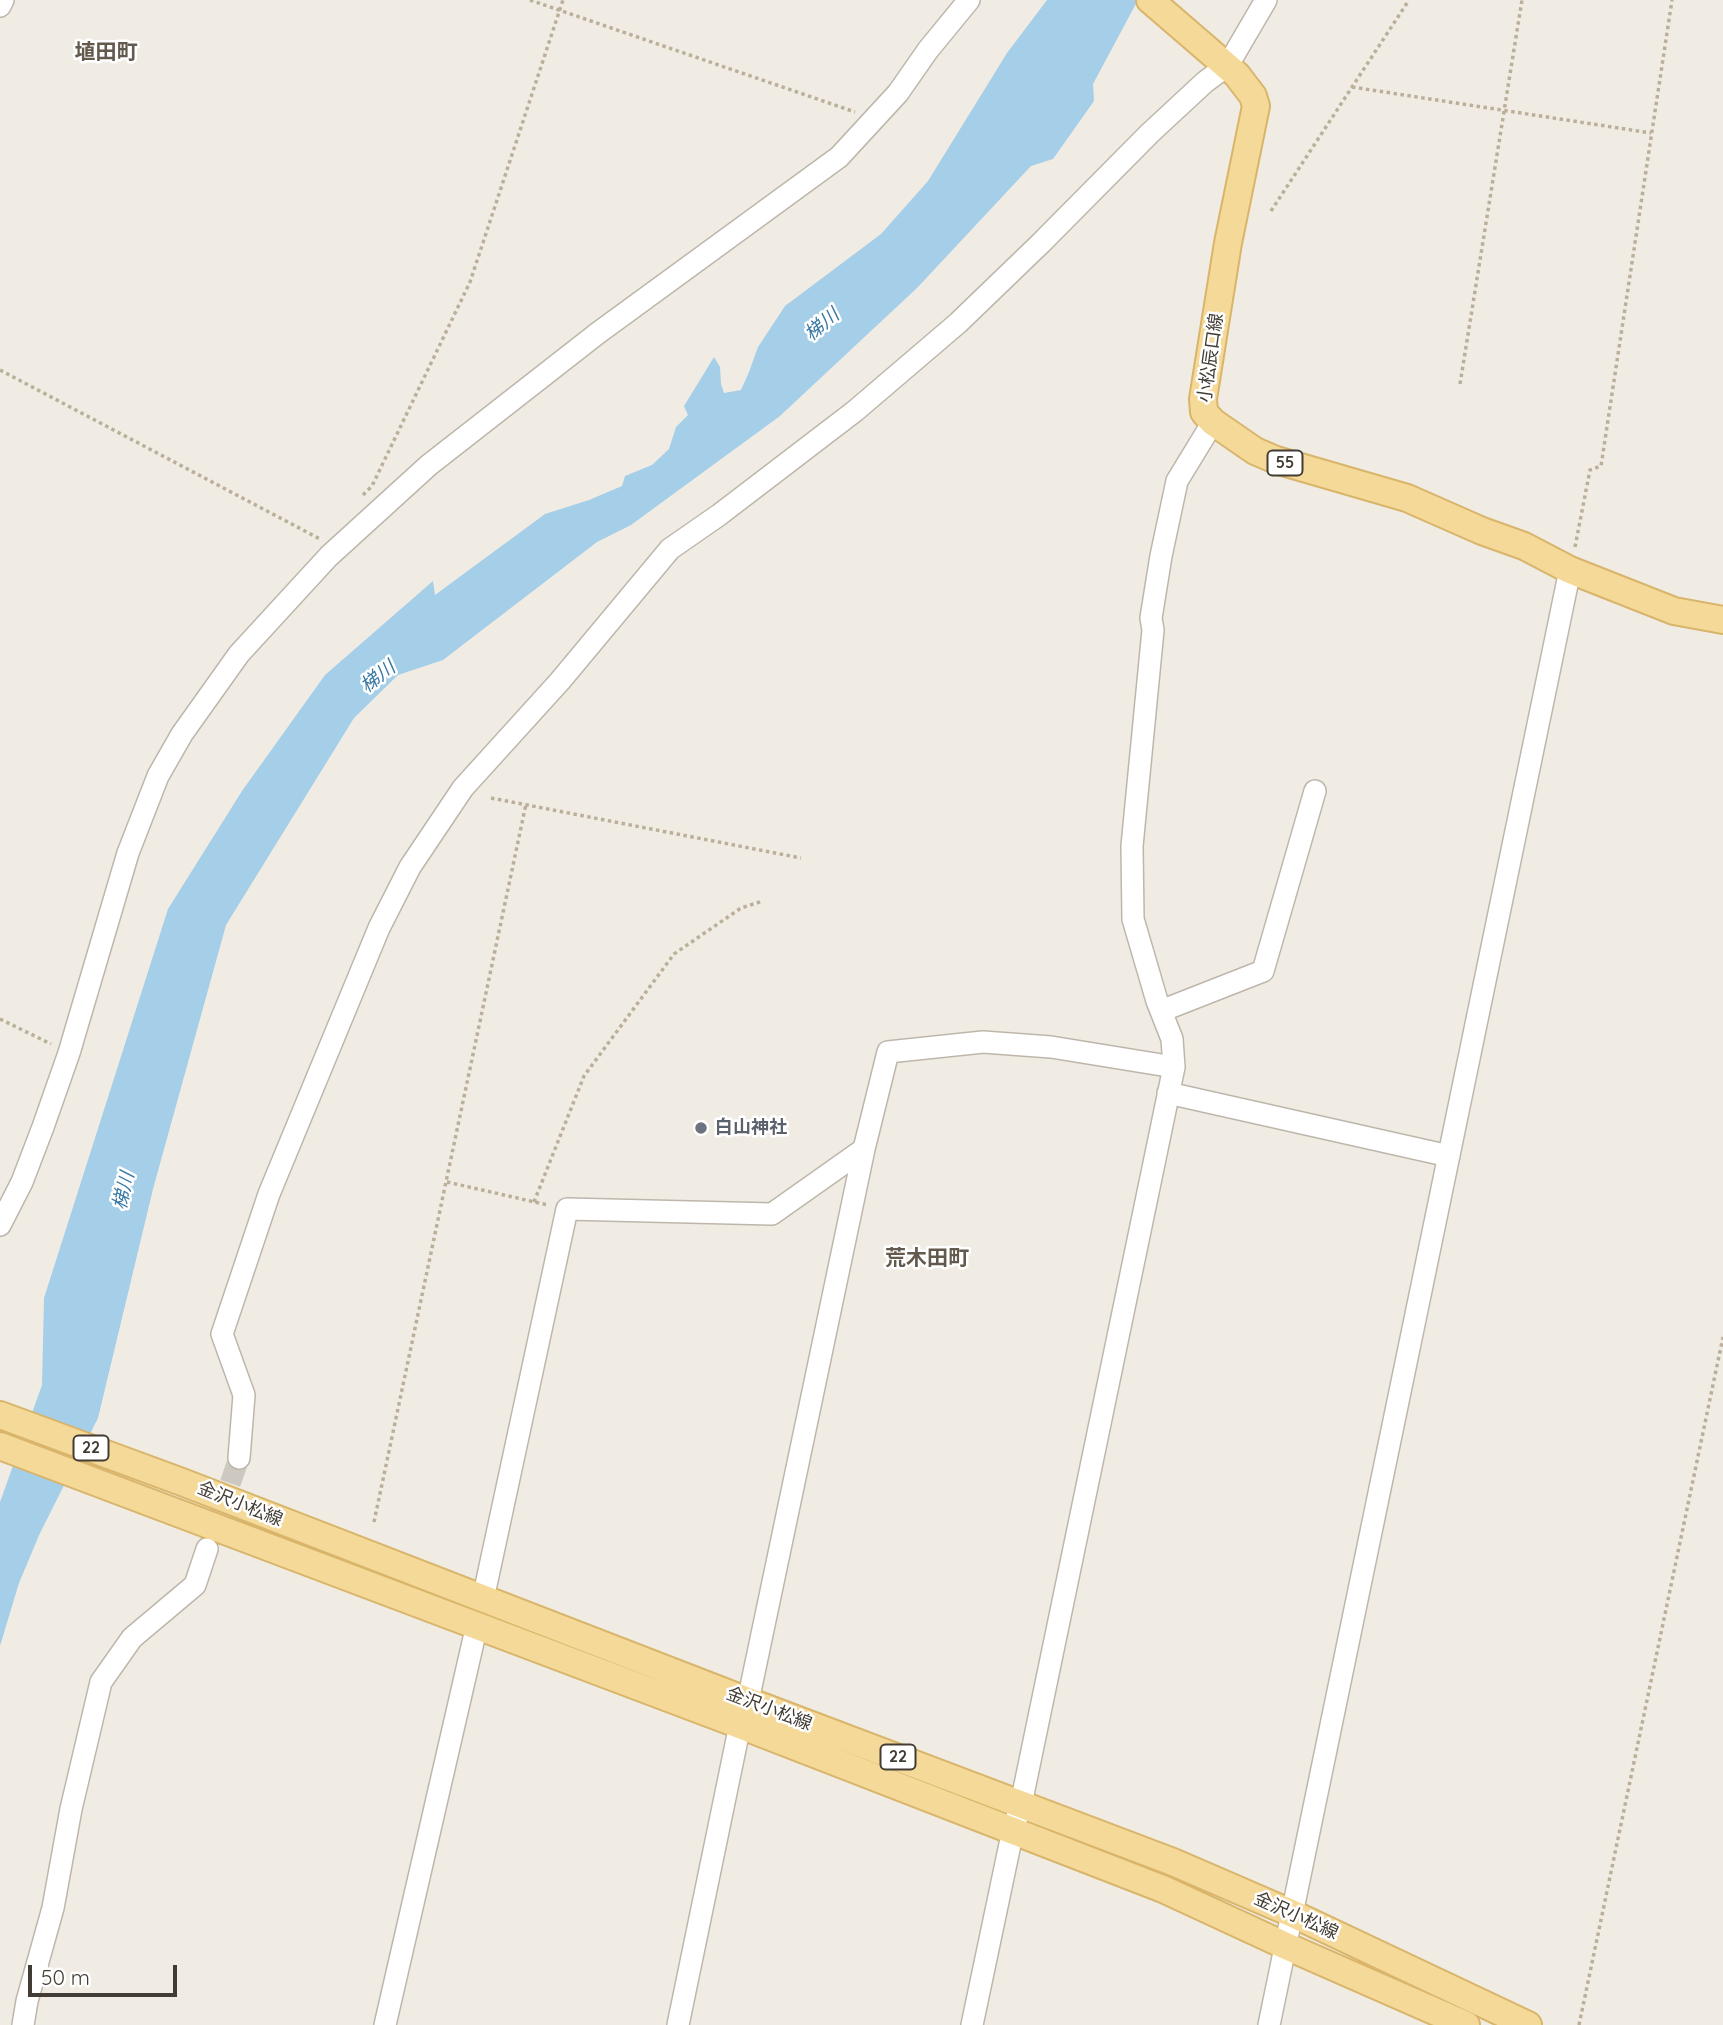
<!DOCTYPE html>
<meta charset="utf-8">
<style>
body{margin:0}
#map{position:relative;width:1723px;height:2025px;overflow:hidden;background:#f0ece4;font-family:Quicksand,sans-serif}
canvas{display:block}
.scale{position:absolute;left:28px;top:1965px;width:149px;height:32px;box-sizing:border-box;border:4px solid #423c34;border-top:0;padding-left:9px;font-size:21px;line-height:24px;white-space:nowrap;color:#423c34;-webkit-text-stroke:5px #fff;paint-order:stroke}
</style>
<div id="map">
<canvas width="1723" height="2025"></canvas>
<div class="scale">50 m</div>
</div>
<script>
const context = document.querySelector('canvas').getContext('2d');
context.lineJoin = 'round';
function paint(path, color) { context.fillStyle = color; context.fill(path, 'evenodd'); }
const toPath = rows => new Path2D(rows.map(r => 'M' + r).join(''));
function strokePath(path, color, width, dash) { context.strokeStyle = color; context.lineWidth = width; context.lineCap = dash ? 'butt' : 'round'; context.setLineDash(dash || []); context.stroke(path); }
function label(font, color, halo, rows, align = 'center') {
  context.font = font + ' Quicksand,"Noto Sans JP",sans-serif'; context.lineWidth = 5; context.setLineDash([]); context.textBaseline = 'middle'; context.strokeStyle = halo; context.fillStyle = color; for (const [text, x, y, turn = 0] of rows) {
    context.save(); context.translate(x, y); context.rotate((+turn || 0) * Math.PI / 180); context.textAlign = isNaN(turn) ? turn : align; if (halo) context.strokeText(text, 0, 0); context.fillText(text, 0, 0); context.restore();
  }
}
const water = toPath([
 [1047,0,1138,0,1093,84,1094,101,1053,159,1031,166,917,288,780,416,631,525,597,542,443,660,398,675,354,718,226,925,153,1189,98,1418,40,1533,19,1583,0,1646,0,1502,42,1385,44,1298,168,909,242,791,325,675,433,581,435,595,545,514,589,500,622,486,625,476,652,465,669,449,676,427,688,415,684,406,714,357,720,367,721,384,724,393,741,390,749,372,758,347,785,306,881,234,928,181,1007,53]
]);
const minorTunnel = toPath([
 [210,1542,239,1458]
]);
const path = toPath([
 [530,0,855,112],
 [1352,87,1651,133],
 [1271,211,1409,0],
 [0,370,320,539],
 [1460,384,1522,0],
 [363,495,372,486,470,282,563,0],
 [1575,547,1590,470,1601,466,1672,0],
 [491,798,801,858],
 [0,1019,51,1044],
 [447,1182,548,1205],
 [534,1202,584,1076,674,954,741,908,763,901],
 [374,1522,526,804],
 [1579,2025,1723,1337]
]);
const minor = toPath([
 [0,6,3,0],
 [1161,1011,1263,971,1315,791],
 [1168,1093,1449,1156],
 [0,1225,22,1182,43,1127,69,1053,128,853,158,776,182,734,239,654,329,556,429,465,598,333,839,157,898,93,928,50,969,0],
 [239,1458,244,1395,222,1334,269,1194,379,928,410,867,463,788,560,681,670,549,719,515,855,411,958,323,1041,243,1150,133,1205,82,1228,65,1266,0],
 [483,1599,567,1209,772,1214,864,1149],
 [748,1701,864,1149,888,1052,983,1042,1051,1047,1174,1067],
 [23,2025,27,2001,53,1908,71,1809,101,1682,132,1638,195,1585,207,1549],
 [385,2025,477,1625],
 [678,2025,740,1725],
 [972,2025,1013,1830,1021,1804,1174,1067,1172,1039,1157,1001,1133,919,1132,846,1153,630,1151,618,1161,556,1177,481,1213,422],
 [1269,2025,1570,570]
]);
const major = toPath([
 [1150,0,1237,75,1253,96,1256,106,1228,243,1203,399,1204,412,1213,422,1255,451,1276,460,1407,498,1482,531,1524,546,1570,570,1674,611,1723,620],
 [0,1415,182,1482,748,1701,1173,1862,1291,1913,1528,2025],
 [0,1446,740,1725,1163,1889,1286,1946,1466,2025]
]);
const markers = [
 [701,1128,7,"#6b7280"]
];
const shields = [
 [1285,463,35],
 [91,1448,35],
 [898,1757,35]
];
const shieldNames = [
 ["55",1285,463],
 ["22",91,1448],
 ["22",898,1757]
];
const streetNames = [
 ["小松辰口線",1211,358,-82],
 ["金沢小松線",240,1504,22],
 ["金沢小松線",769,1709,21],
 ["金沢小松線",1296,1916,24]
];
const worshipNames = [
 ["白山神社",715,1128]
];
const waterNames = [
 ["梯川",822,325,-40],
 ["梯川",378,677,-38],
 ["梯川",124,1191,-77]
];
const quarterNames = [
 ["埴田町",106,53],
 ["荒木田町",927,1259]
];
paint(water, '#a5cee9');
strokePath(minorTunnel, '#cdc9c1', 21, [21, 10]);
strokePath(minor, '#beb6ab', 24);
strokePath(major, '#d8b56a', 30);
strokePath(path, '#bbaf9a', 3.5, [3.5, 3.5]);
strokePath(minor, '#fff', 21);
strokePath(major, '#f5d998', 26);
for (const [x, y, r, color] of markers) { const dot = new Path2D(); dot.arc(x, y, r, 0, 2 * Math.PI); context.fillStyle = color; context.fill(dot); strokePath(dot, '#fff', 2.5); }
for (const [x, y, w] of shields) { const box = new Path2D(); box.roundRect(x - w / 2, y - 12.5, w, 25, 5); context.fillStyle = '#fff'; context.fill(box); strokePath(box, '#423c34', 2); }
label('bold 16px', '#423c34', null, shieldNames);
label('18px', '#423c34', '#fff', streetNames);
label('bold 18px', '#5b616d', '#fff', worshipNames, 'left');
label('italic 19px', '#3878a3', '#fff', waterNames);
label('bold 21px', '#635a4d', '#fff', quarterNames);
</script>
